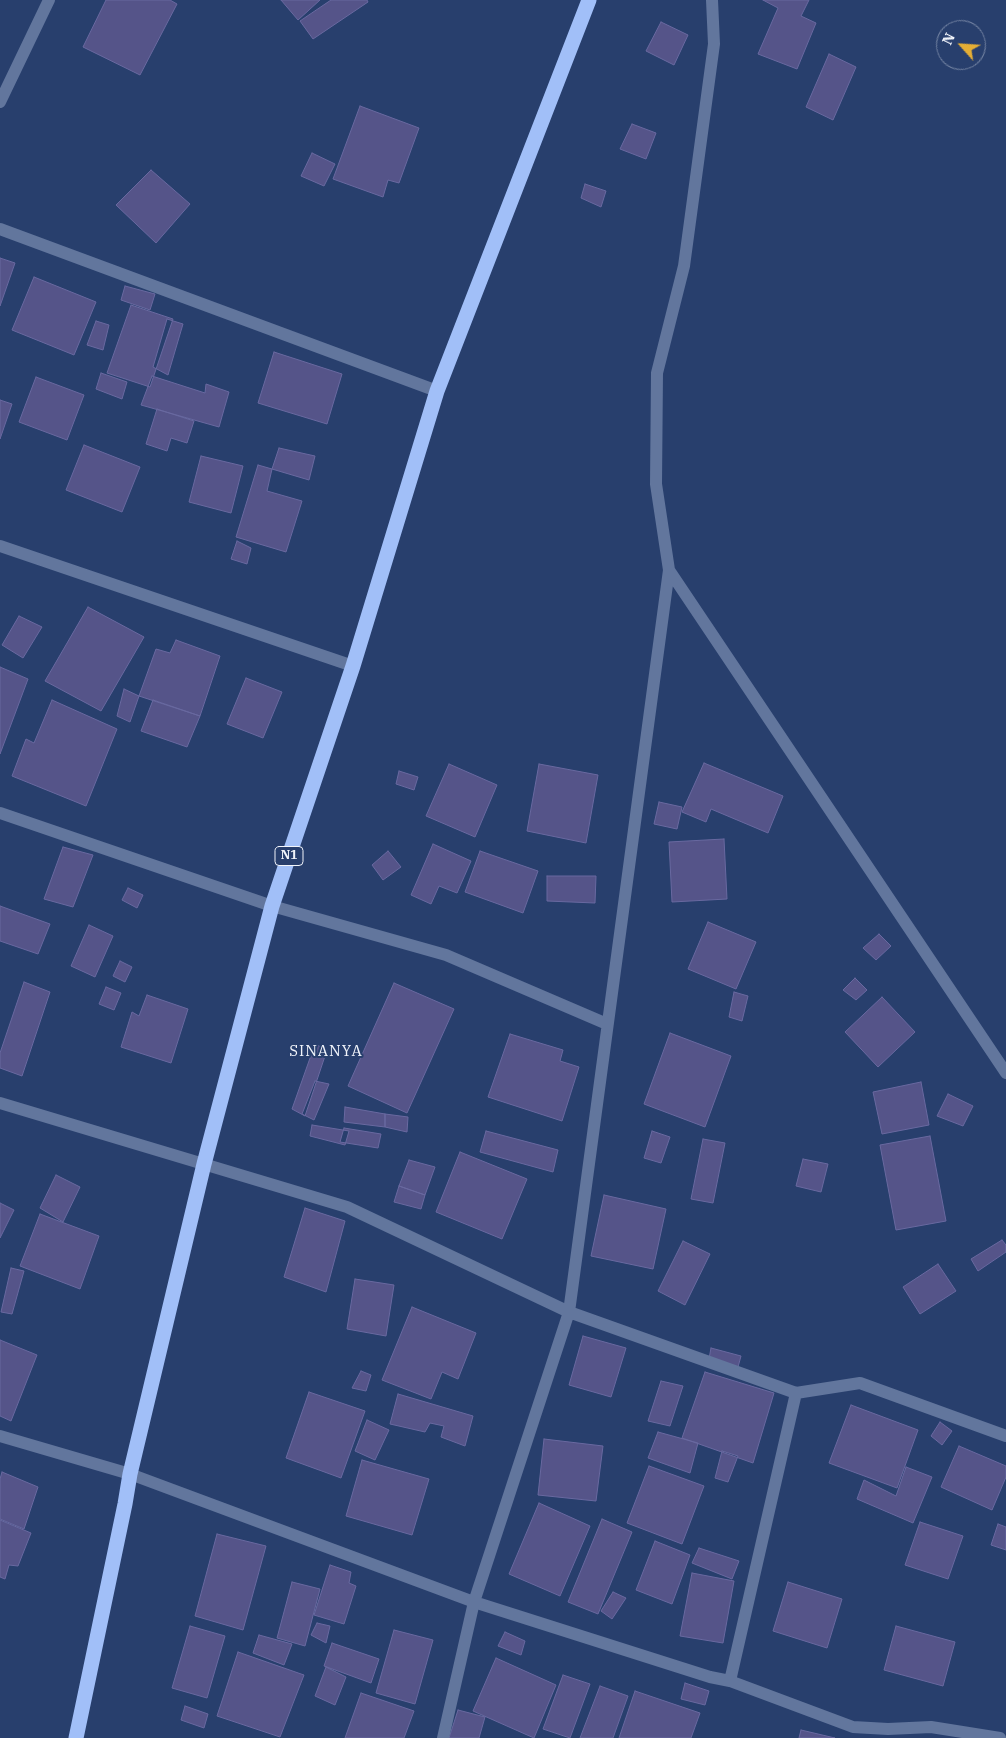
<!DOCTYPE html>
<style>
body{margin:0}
#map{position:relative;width:1006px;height:1738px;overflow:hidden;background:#283f6d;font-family:"IBM Plex Serif",serif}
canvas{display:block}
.north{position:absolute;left:936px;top:20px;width:50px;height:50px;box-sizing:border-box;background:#283f6d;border:1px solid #7988a6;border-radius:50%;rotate:296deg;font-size:14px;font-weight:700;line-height:20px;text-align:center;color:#f2f5fb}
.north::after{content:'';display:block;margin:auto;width:18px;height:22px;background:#e4ae35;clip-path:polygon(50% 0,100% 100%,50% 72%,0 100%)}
</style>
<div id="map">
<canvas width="1006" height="1738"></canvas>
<div class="north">N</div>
</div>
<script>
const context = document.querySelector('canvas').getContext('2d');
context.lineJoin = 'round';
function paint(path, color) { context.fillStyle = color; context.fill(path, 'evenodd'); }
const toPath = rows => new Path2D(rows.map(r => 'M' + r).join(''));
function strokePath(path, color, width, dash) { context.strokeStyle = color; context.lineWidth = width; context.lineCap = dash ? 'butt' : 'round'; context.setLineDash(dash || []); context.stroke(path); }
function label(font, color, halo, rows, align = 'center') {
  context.font = font + ' "IBM Plex Serif",serif'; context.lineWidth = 4; context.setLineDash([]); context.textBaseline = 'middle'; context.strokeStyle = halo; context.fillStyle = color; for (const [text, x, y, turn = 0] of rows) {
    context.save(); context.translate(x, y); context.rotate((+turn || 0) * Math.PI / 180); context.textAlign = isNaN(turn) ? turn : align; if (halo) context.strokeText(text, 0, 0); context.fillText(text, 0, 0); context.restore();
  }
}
const building = toPath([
 [106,0,170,0,177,4,140,75,83,47,106,0],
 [281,0,320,0,298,20,281,0],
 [331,0,367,0,368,2,313,39,300,21,331,0],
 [763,0,809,0,801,16,816,23,797,69,758,54,778,8,763,0],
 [661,22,688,35,674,65,646,51,661,22],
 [829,54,856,67,833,120,806,107,829,54],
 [360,106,419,128,399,183,388,180,383,197,333,179,360,106],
 [632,124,656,133,646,159,620,149,632,124],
 [312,153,335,164,324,186,301,176,312,153],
 [151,170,190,204,156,243,116,205,151,170],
 [585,184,606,191,601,207,581,198,585,184],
 [0,258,15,263,0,306,0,258],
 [34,277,96,302,74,355,12,330,34,277],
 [125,286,155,294,150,310,121,300,125,286],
 [131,305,173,319,150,387,107,373,131,305],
 [167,319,183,324,168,375,153,367,167,319],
 [96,321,109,325,103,350,87,345,96,321],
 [274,352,342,374,327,424,258,403,274,352],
 [101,373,127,382,122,399,96,389,101,373],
 [152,376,205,393,206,384,229,392,219,427,141,405,152,376],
 [36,377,84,395,67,440,19,422,36,377],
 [0,400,12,404,0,439,0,400],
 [157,409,194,421,187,443,171,438,167,451,146,444,157,409],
 [84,445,140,467,122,512,66,490,84,445],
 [279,448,315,456,309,480,272,469,279,448],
 [201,456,243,466,231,513,189,502,201,456],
 [258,465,272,469,267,491,302,501,286,552,236,537,258,465],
 [237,541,251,548,247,564,231,559,237,541],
 [88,607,144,637,101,711,45,681,88,607],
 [19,616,42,627,23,658,2,645,19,616],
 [176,640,220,656,200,716,139,696,156,649,170,653,176,640],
 [0,667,28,679,0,754,0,667],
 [246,678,282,692,263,738,227,724,246,678],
 [124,689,139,696,130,722,117,716,124,689],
 [52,700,117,729,86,806,12,776,26,739,34,743,52,700],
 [153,700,200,716,187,747,141,731,153,700],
 [704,763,783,796,768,833,711,809,706,822,682,812,704,763],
 [449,764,497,785,475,837,426,816,449,764],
 [539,764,598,775,586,843,527,831,539,764],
 [399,771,418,777,414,790,396,784,399,771],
 [659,802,682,807,677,829,654,824,659,802],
 [724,839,727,899,672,902,669,842,724,839],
 [433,844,471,861,457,893,439,886,431,904,411,895,433,844],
 [63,847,93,855,73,907,44,899,63,847],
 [388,851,401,867,383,880,372,865,388,851],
 [480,851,538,871,523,913,465,892,480,851],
 [547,876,596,876,595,903,547,901,547,876],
 [128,888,143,895,137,908,122,900,128,888],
 [0,906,50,924,38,954,0,941,0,906],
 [708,922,756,942,736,989,688,969,708,922],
 [89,925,113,936,95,977,71,966,89,925],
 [879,934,891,946,876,960,863,948,879,934],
 [120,961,132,967,125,982,113,976,120,961],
 [855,978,867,990,856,1000,843,990,855,978],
 [24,982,50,992,22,1076,0,1068,0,1053,24,982],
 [394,983,454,1009,407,1113,348,1086,394,983],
 [106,987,121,993,114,1010,99,1004,106,987],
 [734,992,748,996,742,1021,729,1017,734,992],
 [147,995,188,1009,171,1063,121,1047,132,1012,139,1016,147,995],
 [882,997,915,1032,878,1067,845,1032,882,997],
 [670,1033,731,1056,705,1127,644,1104,670,1033],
 [510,1034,563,1050,560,1061,579,1067,562,1121,488,1097,510,1034],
 [315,1044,327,1050,305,1116,292,1109,315,1044],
 [315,1081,329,1084,314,1120,302,1114,315,1081],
 [921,1082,929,1125,882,1134,873,1092,921,1082],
 [948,1094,973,1106,963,1126,937,1116,948,1094],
 [345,1107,385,1114,385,1127,344,1122,345,1107],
 [385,1114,408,1117,407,1132,385,1127,385,1114],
 [312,1125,349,1131,345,1145,310,1136,312,1125],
 [344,1128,381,1134,378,1148,340,1142,344,1128],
 [486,1131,558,1150,553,1172,480,1152,486,1131],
 [652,1131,670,1137,661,1163,644,1158,652,1131],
 [930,1136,946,1221,896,1230,880,1145,930,1136],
 [703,1139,725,1143,713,1203,691,1199,703,1139],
 [460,1152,527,1179,502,1239,436,1212,460,1152],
 [803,1159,828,1164,821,1192,796,1186,803,1159],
 [409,1160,435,1167,425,1195,399,1186,409,1160],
 [56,1175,80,1187,63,1222,40,1208,56,1175],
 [399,1186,425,1195,421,1209,394,1202,399,1186],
 [604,1195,666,1209,653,1269,591,1256,604,1195],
 [0,1203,14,1210,0,1238,0,1203],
 [305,1208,345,1221,326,1292,284,1277,305,1208],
 [40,1214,99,1236,80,1289,20,1266,40,1214],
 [1002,1240,1006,1245,1006,1252,978,1271,971,1259,1002,1240],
 [683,1241,710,1254,685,1305,658,1291,683,1241],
 [938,1264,956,1291,920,1314,903,1287,938,1264],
 [11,1268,24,1271,12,1314,1,1312,11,1268],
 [355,1279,394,1285,386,1336,347,1329,355,1279],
 [412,1307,476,1333,458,1379,442,1372,431,1399,382,1380,412,1307],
 [583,1336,626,1348,611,1397,569,1385,583,1336],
 [0,1340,37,1355,11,1421,0,1416,0,1340],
 [711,1348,741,1356,738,1367,709,1359,711,1348],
 [361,1371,371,1375,366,1391,352,1388,361,1371],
 [705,1372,774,1393,753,1463,682,1438,705,1372],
 [661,1381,683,1386,670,1426,648,1421,661,1381],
 [309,1392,365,1411,341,1478,286,1458,309,1392],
 [398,1394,473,1416,465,1446,441,1437,444,1426,430,1423,425,1432,390,1424,398,1394],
 [851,1405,918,1430,897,1488,829,1463,851,1405],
 [367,1420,389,1430,375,1460,355,1451,367,1420],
 [940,1422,952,1431,942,1445,931,1436,940,1422],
 [658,1432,698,1443,690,1473,648,1458,658,1432],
 [544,1439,603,1446,596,1501,538,1495,544,1439],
 [959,1446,1006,1466,1006,1477,992,1510,941,1487,959,1446],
 [722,1451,738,1456,728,1482,715,1478,722,1451],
 [362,1460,429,1479,412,1535,346,1516,362,1460],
 [649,1466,704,1486,682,1544,627,1523,649,1466],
 [906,1467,932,1477,913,1523,857,1499,864,1480,896,1496,906,1467],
 [2,1472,38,1487,24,1529,0,1519,0,1479,2,1472],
 [539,1503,590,1526,560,1596,509,1574,539,1503],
 [602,1519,632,1532,598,1614,568,1602,602,1519],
 [0,1520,31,1533,18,1566,9,1565,5,1579,0,1577,0,1520],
 [920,1522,963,1536,948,1579,905,1565,920,1522],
 [998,1524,1006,1527,1006,1550,991,1545,998,1524],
 [217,1534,266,1546,243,1630,195,1616,217,1534],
 [655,1541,690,1555,672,1604,636,1590,655,1541],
 [699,1548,739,1561,732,1579,692,1563,699,1548],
 [330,1565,351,1572,349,1583,356,1586,344,1624,314,1615,330,1565],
 [692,1573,734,1581,723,1643,680,1636,692,1573],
 [292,1582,320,1589,305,1646,277,1638,292,1582],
 [788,1582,842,1599,827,1648,773,1631,788,1582],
 [613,1592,626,1598,612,1619,601,1611,613,1592],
 [317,1623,330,1626,326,1643,311,1635,317,1623],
 [190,1626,225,1636,207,1698,172,1688,190,1626],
 [896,1626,955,1642,943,1686,884,1670,896,1626],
 [394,1630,433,1640,415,1704,376,1693,394,1630],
 [505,1632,525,1641,521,1655,498,1646,505,1632],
 [259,1635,292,1644,284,1665,253,1653,259,1635],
 [332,1643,379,1659,371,1683,324,1666,332,1643],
 [238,1652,304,1675,280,1737,217,1716,238,1652],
 [496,1658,556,1685,534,1738,473,1711,496,1658],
 [326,1667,346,1677,335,1705,315,1696,326,1667],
 [563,1675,590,1684,570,1738,543,1729,563,1675],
 [685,1683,709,1691,705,1705,681,1699,685,1683],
 [600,1686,628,1696,613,1738,580,1738,600,1686],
 [635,1691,700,1713,691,1738,619,1738,635,1691],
 [361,1693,414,1711,404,1738,345,1738,361,1693],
 [185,1706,208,1714,204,1728,181,1720,185,1706],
 [458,1710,485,1717,479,1738,449,1738,458,1710],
 [801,1730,835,1738,799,1738,801,1730]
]);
const street = toPath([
 [712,0,714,44,684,266,657,373,656,484,669,570,1006,1073],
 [0,102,49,0],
 [0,229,437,391],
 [0,546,353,666],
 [0,813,272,906,446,955,607,1024],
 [0,1103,347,1207,569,1312,796,1393,730,1681],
 [796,1393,860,1383,1006,1436],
 [0,1436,130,1474,474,1602,710,1677,730,1681,853,1727,888,1729,931,1727,1000,1738],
 [443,1738,474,1602,569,1312,669,570]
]);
const highway = toPath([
 [76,1738,125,1504,130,1474,204,1164,272,906,353,666,437,391,589,0]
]);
const shields = [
 [289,856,28]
];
const shieldNames = [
 ["N1",289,856]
];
const neighbourhoodNames = [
 ["SINANYA",326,1052]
];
paint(building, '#555489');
strokePath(building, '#6969a0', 1);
strokePath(street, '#62769d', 12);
strokePath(highway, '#a1bff8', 15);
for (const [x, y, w] of shields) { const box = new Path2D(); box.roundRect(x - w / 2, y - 9.5, w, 19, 4); context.fillStyle = '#283f6d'; context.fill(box); strokePath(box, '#f2f5fb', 1); }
label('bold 12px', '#f2f5fb', null, shieldNames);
context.letterSpacing = '1px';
label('15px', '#f2f5fb', '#283f6d', neighbourhoodNames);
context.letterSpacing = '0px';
</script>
